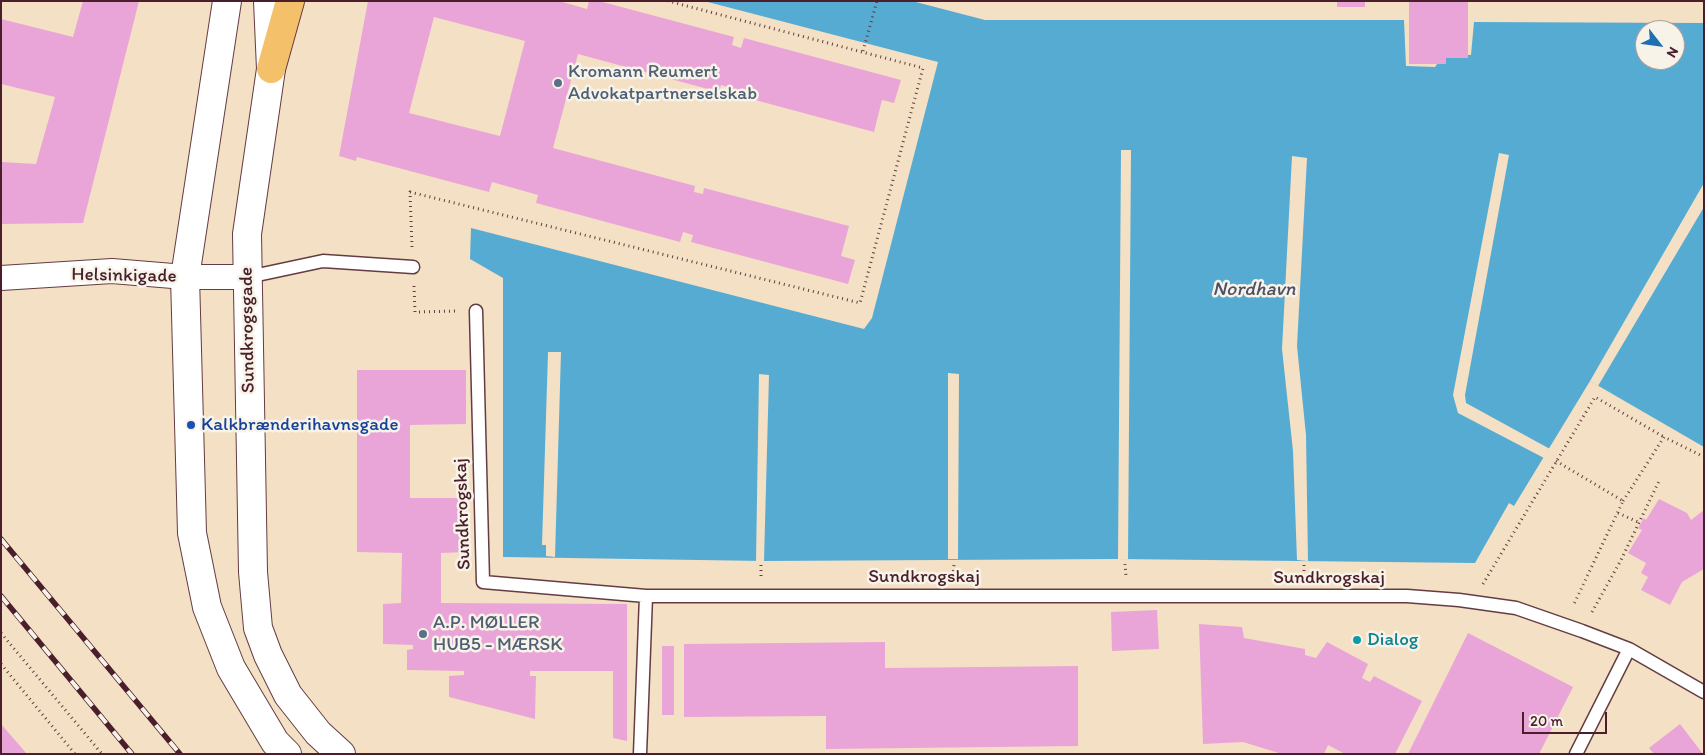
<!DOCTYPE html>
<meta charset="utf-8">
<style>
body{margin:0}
#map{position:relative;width:1705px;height:755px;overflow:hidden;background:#f4e0c4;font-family:Itim,sans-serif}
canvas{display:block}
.frame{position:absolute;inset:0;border:2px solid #4a1f2b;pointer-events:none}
.north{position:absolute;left:1635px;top:20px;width:50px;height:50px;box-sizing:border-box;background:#f7f3e8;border:1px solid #b29e9c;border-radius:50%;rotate:120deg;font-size:14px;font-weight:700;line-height:20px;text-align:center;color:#4a1f2b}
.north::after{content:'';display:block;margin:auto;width:18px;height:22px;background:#1f6fb2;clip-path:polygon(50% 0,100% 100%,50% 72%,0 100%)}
.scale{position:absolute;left:1522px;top:712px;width:85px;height:22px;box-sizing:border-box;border:2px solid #4a1f2b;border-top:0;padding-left:6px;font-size:15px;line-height:18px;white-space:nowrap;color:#4a1f2b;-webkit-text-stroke:4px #f7f3e8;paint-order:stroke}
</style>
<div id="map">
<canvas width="1705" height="755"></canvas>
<div class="frame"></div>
<div class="north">N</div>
<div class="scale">20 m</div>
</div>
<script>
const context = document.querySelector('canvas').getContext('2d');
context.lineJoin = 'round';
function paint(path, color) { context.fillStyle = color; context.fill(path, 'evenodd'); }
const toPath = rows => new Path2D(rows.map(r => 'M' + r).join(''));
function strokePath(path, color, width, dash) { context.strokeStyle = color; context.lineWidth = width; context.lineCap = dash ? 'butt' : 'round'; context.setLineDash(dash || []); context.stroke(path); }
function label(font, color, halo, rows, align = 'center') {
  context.font = font + ' Itim,sans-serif'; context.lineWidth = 5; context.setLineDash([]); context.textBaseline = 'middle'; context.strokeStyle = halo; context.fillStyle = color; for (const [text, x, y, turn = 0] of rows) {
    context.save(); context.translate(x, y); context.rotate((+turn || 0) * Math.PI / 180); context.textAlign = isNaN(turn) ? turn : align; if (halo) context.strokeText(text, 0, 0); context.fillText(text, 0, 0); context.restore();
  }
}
const water = toPath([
 [704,1,912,1,985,20,1404,20,1406,66,1435,67,1444,54,1471,55,1474,22,1704,23,1704,447,1590,381,1514,506,1509,503,1475,563,1118,559,764,561,503,557,503,278,470,259,471,228,864,329,872,318,938,62],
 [1645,30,1675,30,1675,60,1645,60]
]);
const pier = toPath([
 [1121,150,1131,150,1128,559,1118,559],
 [1499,153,1509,155,1465,395,1466,403,1550,449,1544,458,1458,413,1453,395],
 [1292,156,1307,158,1297,346,1306,435,1308,561,1297,560,1293,451,1282,349],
 [1704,183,1704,207,1598,386,1590,381],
 [548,352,561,352,555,557,546,556,546,545,542,545],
 [948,373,959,374,958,559,948,559],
 [759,374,769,375,764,561,756,561]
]);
const building = toPath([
 [83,1,139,1,83,223,1,224,1,162,36,164,55,97,1,84,1,19,73,37],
 [368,1,559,1,587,9,589,1,599,1,734,37,732,45,741,48,744,38,901,80,894,103,882,100,874,132,729,93,730,88,721,85,719,92,578,54,553,148,695,186,694,192,703,194,704,188,849,226,841,256,855,260,848,284,691,242,693,235,683,232,680,242,536,203,538,195,492,182,489,192,357,157,356,161,339,156],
 [434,17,525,41,500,136,409,113],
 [1337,1,1365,1,1365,7,1337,7],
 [1409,1,1468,1,1468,58,1446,58,1446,64,1409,64],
 [357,370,466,370,466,424,410,425,410,498,466,498,466,552,441,553,441,603,627,604,627,741,613,738,613,671,530,671,530,676,536,676,535,719,449,697,449,676,464,675,464,671,407,670,407,650,413,649,413,645,383,644,383,604,401,603,402,553,357,552],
 [1659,499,1687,513,1691,520,1704,510,1704,569,1682,582,1670,605,1641,590,1648,577,1641,573,1646,563,1628,553,1642,530,1638,528,1644,518,1646,520],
 [1157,610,1159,649,1112,651,1111,612],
 [1199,624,1242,627,1244,638,1305,649,1305,655,1316,658,1327,642,1368,664,1362,678,1370,682,1374,676,1422,701,1395,754,1345,754,1328,745,1324,754,1282,754,1243,742,1203,744],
 [1468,633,1573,687,1539,754,1408,754],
 [885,642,885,668,1078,666,1078,746,826,749,826,716,684,717,684,644],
 [662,646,674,646,674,715,662,715],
 [1,724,27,754,1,754],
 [1680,724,1703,754,1654,754,1649,748]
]);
const path = toPath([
 [863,51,877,1],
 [412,247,410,192,860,303,923,68,668,1],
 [414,286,415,312,455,311],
 [1556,461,1623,501,1573,606],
 [1623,501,1664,437,1704,457],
 [1618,513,1638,522],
 [1125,564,1126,576],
 [761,565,761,577],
 [1304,565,1304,577],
 [953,576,954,565],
 [1483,584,1595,397,1664,437],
 [1592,612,1621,560,1659,481],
 [1,633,102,754],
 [1,664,75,754]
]);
const service = toPath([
 [248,277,323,261,413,267],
 [476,311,483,582,646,596,1407,596,1459,600,1516,608,1582,631,1629,649,1704,692],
 [640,754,646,596],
 [1576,754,1629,649]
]);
const minor = toPath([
 [1,278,112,271,185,277,248,277]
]);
const tertiary = toPath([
 [227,1,185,277,192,533,207,607,231,668,275,742,287,754],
 [268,1,271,69,247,234,253,572,258,628,268,655,288,695,318,733,341,754]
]);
const primary = toPath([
 [271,69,290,1]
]);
const rail = toPath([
 [1,539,180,754],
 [1,596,132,754]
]);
const markers = [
 [558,83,5,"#5c6f8a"],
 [191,425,5,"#1a4fb4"],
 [423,634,5,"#5c6f8a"],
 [1357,640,5,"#0f9aa8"]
];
const serviceNames = [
 ["Kromann Reumert",568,72],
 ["Advokatpartnerselskab",568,94],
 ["A.P. MØLLER",433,623],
 ["HUB5 - MÆRSK",433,645]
];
const streetNames = [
 ["Helsinkigade",124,276,1],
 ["Sundkrogsgade",248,330,-91],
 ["Sundkrogskaj",463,514,-92],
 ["Sundkrogskaj",924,577],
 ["Sundkrogskaj",1329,578]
];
const transitNames = [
 ["Kalkbrænderihavnsgade",201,425]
];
const cultureNames = [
 ["Dialog",1367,640]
];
const waterNames = [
 ["Nordhavn",1254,290]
];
paint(water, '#56abd2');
paint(pier, '#f4e0c4');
paint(building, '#eaa5d8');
strokePath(service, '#643c42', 15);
strokePath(minor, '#643c42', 26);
strokePath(tertiary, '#643c42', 30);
strokePath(primary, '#643c42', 30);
strokePath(path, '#643c42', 3, [1, 4]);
strokePath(service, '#fff', 12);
strokePath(minor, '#fff', 24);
strokePath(tertiary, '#fff', 28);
strokePath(primary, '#f4c16a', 28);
strokePath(rail, '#4a1f2b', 5.5);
strokePath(rail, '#f7f3e8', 4, [11]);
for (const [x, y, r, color] of markers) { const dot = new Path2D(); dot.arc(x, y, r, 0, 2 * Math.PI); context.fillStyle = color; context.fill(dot); strokePath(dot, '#f7f3e8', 2); }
label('19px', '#4e5e75', '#f7f3e8', serviceNames, 'left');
label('19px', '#4a1f2b', '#f7f3e8', streetNames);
label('19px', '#164399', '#f7f3e8', transitNames, 'left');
label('19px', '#0d838f', '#f7f3e8', cultureNames, 'left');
label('italic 20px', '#4e5065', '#f7f3e8', waterNames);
</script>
